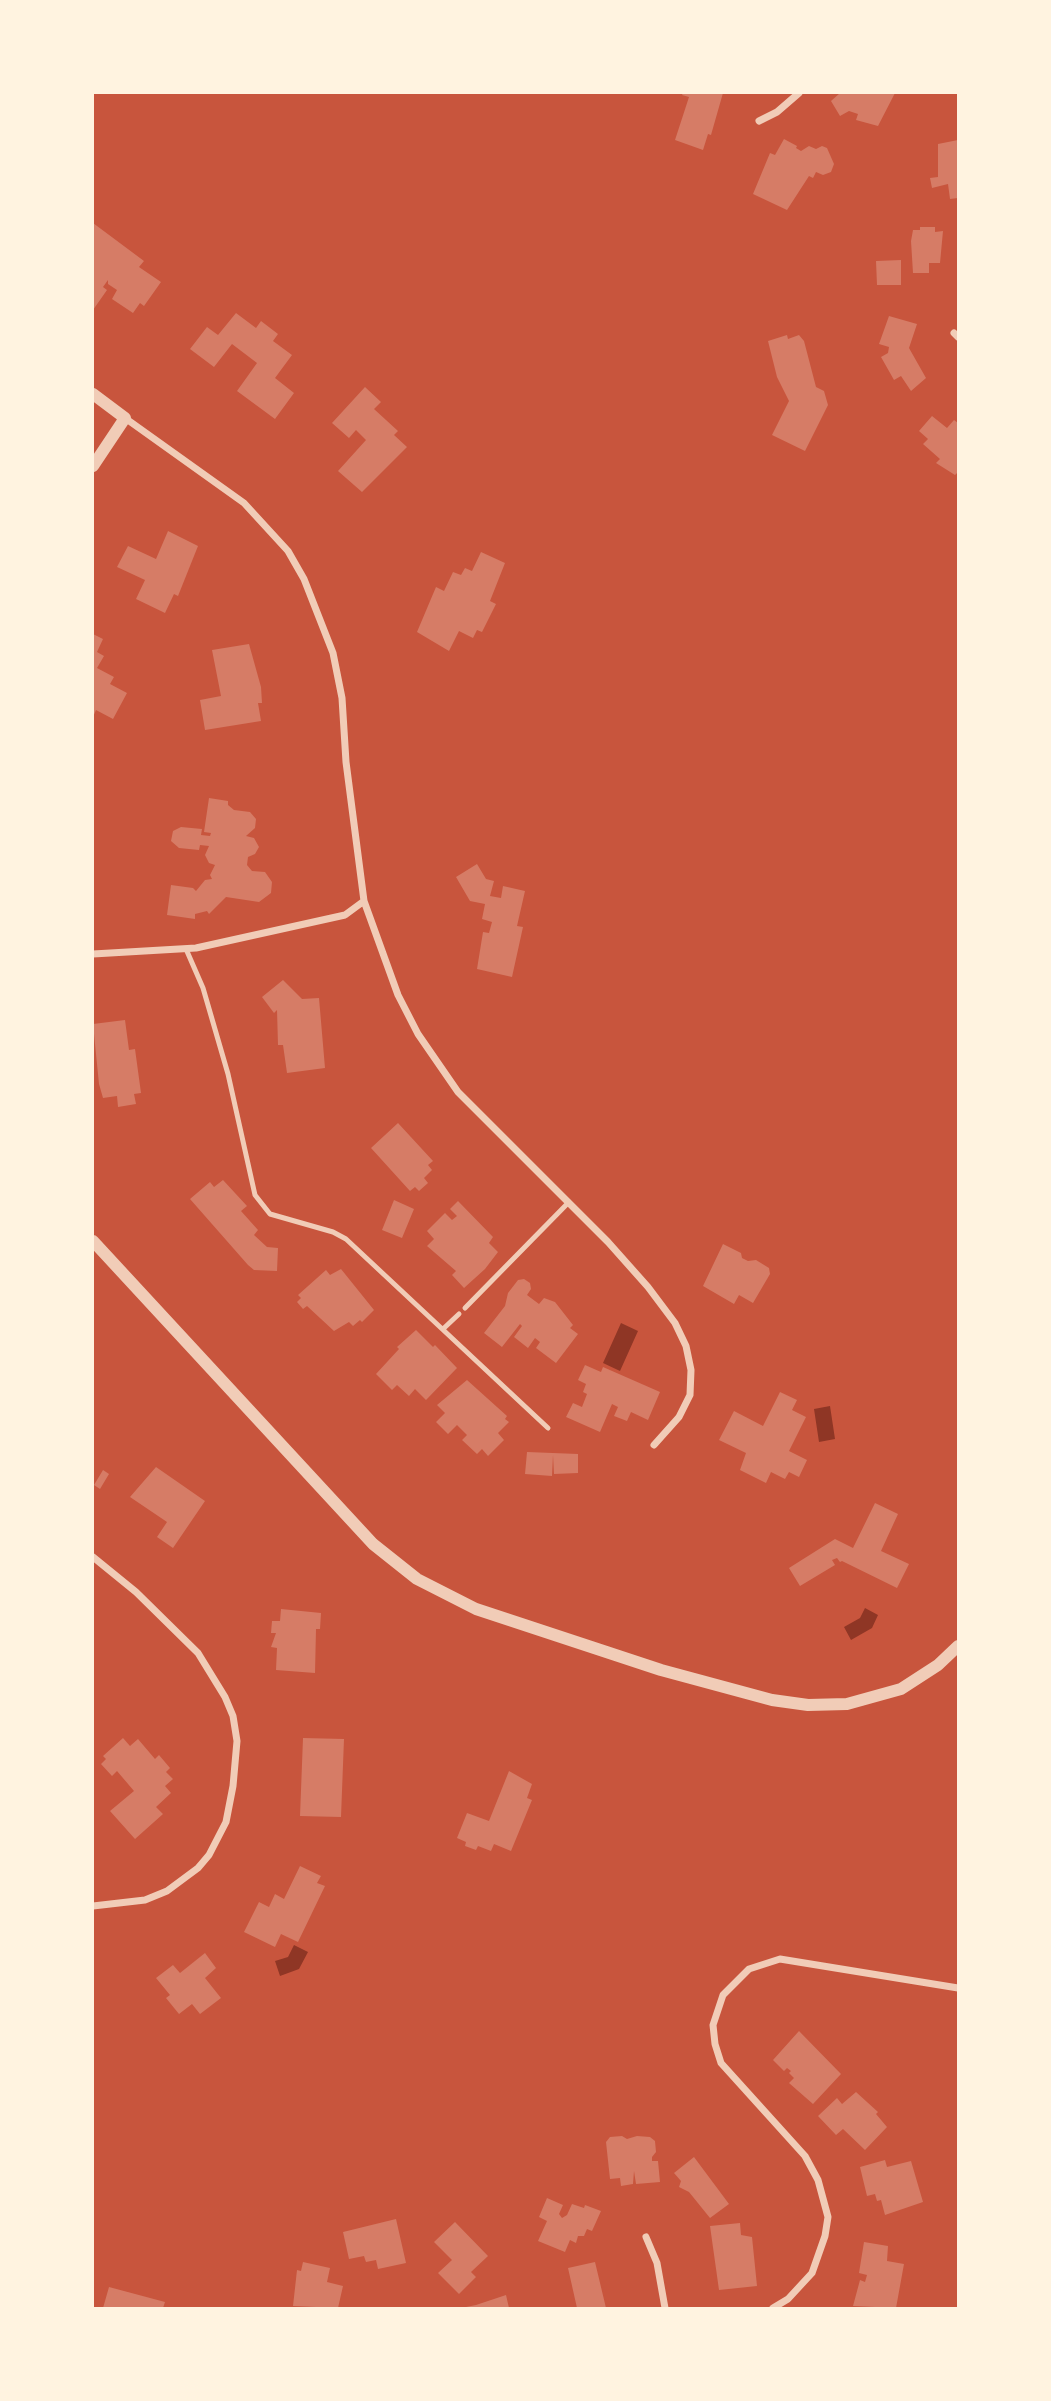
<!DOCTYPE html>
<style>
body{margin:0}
#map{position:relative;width:1051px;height:2401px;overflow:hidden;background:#c8553d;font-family:"DejaVu Sans",sans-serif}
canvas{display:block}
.frame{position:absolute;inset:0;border:94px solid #fff3e0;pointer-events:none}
</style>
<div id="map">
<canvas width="1051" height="2401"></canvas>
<div class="frame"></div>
</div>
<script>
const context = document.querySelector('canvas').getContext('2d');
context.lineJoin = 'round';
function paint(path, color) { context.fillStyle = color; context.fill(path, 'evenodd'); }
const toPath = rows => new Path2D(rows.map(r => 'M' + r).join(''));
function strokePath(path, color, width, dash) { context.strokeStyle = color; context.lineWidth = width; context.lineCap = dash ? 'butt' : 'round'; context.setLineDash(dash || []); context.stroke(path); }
const water = toPath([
 [621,1323,638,1331,620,1371,603,1363],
 [830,1406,835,1439,819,1442,814,1409],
 [865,1608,878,1615,872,1628,851,1640,844,1627,860,1618],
 [294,1945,308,1952,299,1969,280,1976,275,1961,288,1957]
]);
const building = toPath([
 [683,93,723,93,711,135,708,134,703,150,675,140,689,97,682,95],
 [840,93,895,93,878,126,856,120,858,114,849,111,840,116,831,101],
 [784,139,797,146,796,148,801,151,809,146,816,149,822,146,827,148,834,164,831,172,823,175,816,172,813,178,809,176,787,210,753,194,770,153,775,155],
 [958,140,958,198,950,199,948,184,932,188,930,178,938,177,938,144],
 [93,223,144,261,139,267,161,282,144,306,140,303,133,313,112,299,117,290,108,284,108,280,103,287,107,290,93,310],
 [920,227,935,227,935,232,943,231,940,263,929,263,929,273,913,273,911,241,913,230,920,230],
 [901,260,901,285,877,285,876,261],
 [236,313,256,328,261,321,278,334,273,341,292,355,275,378,294,393,275,419,237,391,257,363,232,344,214,367,190,349,207,327,218,335],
 [889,316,917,324,909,348,926,378,911,391,901,376,894,380,881,357,888,353,889,347,879,344],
 [787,335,788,339,799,335,804,341,816,387,824,391,828,405,805,451,772,435,789,401,777,377,768,341],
 [365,387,381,402,374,409,398,431,394,435,407,447,362,492,338,471,366,440,356,430,349,438,332,423],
 [932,416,947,428,954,420,958,423,958,472,955,475,936,463,940,459,923,444,928,439,919,431],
 [168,531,198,546,178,596,174,594,165,613,136,599,145,580,117,567,128,546,156,559],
 [481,552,505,563,490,601,496,604,482,632,477,630,473,638,459,631,449,651,417,632,436,587,444,591,453,572,461,575,465,568,472,571],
 [93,634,103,639,97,652,104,656,97,668,114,677,110,684,127,693,113,719,96,710,93,717],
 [249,644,261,687,262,703,258,703,261,721,205,730,200,700,221,696,212,650],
 [209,798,228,801,228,805,234,810,250,812,256,819,255,828,246,836,254,838,259,847,255,854,248,857,247,865,252,871,265,872,272,882,271,893,259,902,226,897,209,914,207,911,195,914,195,919,167,915,171,885,193,888,196,891,205,880,212,879,210,875,215,865,209,863,205,855,209,846,200,845,199,850,179,848,171,841,173,831,181,827,202,829,201,835,210,836,211,833,204,832],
 [477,864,486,879,494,881,490,896,501,898,503,886,525,891,517,926,523,927,512,977,477,969,483,932,489,933,492,922,482,919,485,904,470,901,456,877],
 [283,980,302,999,319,998,325,1068,287,1073,283,1045,278,1045,277,1010,274,1013,262,997],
 [125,1020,129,1050,135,1049,141,1093,134,1094,136,1104,118,1107,117,1096,103,1098,99,1084,93,1024],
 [398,1123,433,1161,428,1165,432,1170,424,1178,428,1183,419,1191,415,1187,410,1191,371,1148],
 [223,1180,247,1206,241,1211,258,1230,254,1235,267,1247,278,1248,277,1271,254,1270,248,1265,190,1199,210,1182,214,1187],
 [394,1200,414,1209,402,1238,382,1230],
 [458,1201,493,1237,489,1243,498,1252,485,1269,464,1288,452,1275,456,1271,427,1246,434,1239,427,1231,445,1213,452,1220,457,1216,450,1209],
 [723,1244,741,1253,742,1258,748,1261,756,1260,769,1268,770,1274,753,1303,739,1295,734,1304,703,1286],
 [341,1269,374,1310,362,1322,360,1320,353,1326,349,1322,334,1331,307,1306,303,1309,297,1302,301,1298,298,1295,326,1270,330,1275],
 [524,1279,530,1283,531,1289,527,1295,539,1304,544,1298,555,1302,573,1325,570,1328,578,1334,556,1363,536,1348,540,1342,535,1338,528,1348,514,1337,522,1326,520,1324,502,1347,484,1333,505,1306,508,1293,518,1280],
 [416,1330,433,1347,435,1345,457,1368,426,1400,415,1389,409,1396,397,1385,392,1390,376,1374,399,1349,397,1347],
 [585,1365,601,1372,603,1367,660,1392,648,1420,631,1412,627,1421,614,1416,618,1407,612,1404,600,1432,566,1417,573,1403,582,1407,587,1394,583,1392,586,1384,578,1380],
 [467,1380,507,1416,505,1419,509,1422,498,1433,504,1440,488,1456,482,1449,477,1454,462,1440,467,1435,457,1425,448,1434,436,1422,445,1413,437,1405],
 [780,1392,797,1400,792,1410,806,1417,789,1451,807,1460,799,1477,789,1472,785,1479,771,1472,766,1483,740,1470,746,1453,719,1440,734,1411,763,1426],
 [527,1452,578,1454,578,1473,554,1474,553,1455,552,1476,525,1474],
 [156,1467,205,1501,173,1548,157,1537,167,1522,130,1497],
 [103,1470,109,1474,100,1489,94,1485],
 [875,1503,898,1514,881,1551,909,1564,897,1588,842,1561,840,1562,837,1558,832,1560,835,1565,800,1586,789,1568,835,1539,853,1548],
 [281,1609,321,1613,320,1629,316,1629,315,1673,276,1670,277,1648,271,1647,276,1633,271,1633,272,1621,280,1621],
 [123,1738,130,1746,138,1739,155,1759,159,1755,170,1768,166,1772,173,1779,165,1786,171,1793,156,1807,163,1814,135,1839,110,1811,134,1791,117,1771,112,1776,101,1764,106,1759,103,1756],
 [303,1738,344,1739,341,1817,300,1816],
 [509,1771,532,1784,527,1798,532,1800,511,1851,494,1844,491,1851,478,1846,476,1850,465,1846,466,1842,457,1838,467,1813,489,1821],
 [300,1866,321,1876,317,1883,325,1886,298,1942,281,1934,275,1947,244,1932,259,1902,269,1907,275,1894,284,1899],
 [205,1953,216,1968,205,1978,221,1998,200,2014,192,2004,179,2014,166,1998,170,1995,156,1978,173,1965,180,1973],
 [799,2031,841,2074,813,2104,789,2083,794,2078,789,2073,791,2071,787,2068,784,2071,773,2060],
 [856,2092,878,2112,876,2114,887,2127,865,2150,843,2129,836,2135,818,2116,837,2098,842,2104],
 [622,2136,627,2139,637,2136,650,2137,655,2141,656,2152,652,2157,652,2161,658,2161,660,2182,636,2184,634,2171,633,2184,621,2186,620,2178,610,2179,606,2142,610,2137],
 [694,2157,729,2204,710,2218,689,2192,679,2187,681,2181,674,2173],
 [885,2160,887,2167,911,2161,923,2202,885,2215,881,2200,877,2201,875,2194,867,2196,860,2167],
 [547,2198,563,2205,559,2214,562,2218,567,2215,572,2204,584,2208,585,2205,601,2211,592,2231,587,2229,584,2236,578,2236,576,2243,570,2240,565,2252,538,2241,547,2221,539,2217],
 [396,2219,406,2263,378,2269,376,2260,366,2262,364,2256,349,2259,343,2232],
 [455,2222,488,2256,471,2272,476,2277,459,2294,438,2273,452,2260,434,2242],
 [740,2223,741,2235,752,2237,757,2286,719,2290,710,2226],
 [864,2242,888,2246,887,2261,904,2264,896,2308,853,2306,860,2280,865,2282,867,2275,859,2273],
 [303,2262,330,2268,327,2282,343,2286,338,2308,293,2306,297,2270,301,2271],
 [595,2262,606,2308,577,2308,568,2268],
 [109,2287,165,2302,163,2308,103,2308],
 [506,2295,509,2308,461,2308,476,2305]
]);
const service = toPath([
 [186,949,203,988,228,1074,255,1195,270,1214,333,1232,346,1239,548,1428],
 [465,1308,569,1202],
 [443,1329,459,1314]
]);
const minor = toPath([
 [759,121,777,112,799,93],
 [954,333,958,337],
 [125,418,244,503,288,551,304,579,333,653,342,698,346,762,364,901,398,995,418,1034,458,1092,608,1242,648,1287,675,1323,686,1346,691,1370,690,1395,679,1417,654,1445],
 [93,954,196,948,345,915,364,901],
 [93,1557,136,1592,198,1653,225,1697,233,1716,237,1741,233,1786,226,1822,209,1855,198,1868,167,1891,145,1900,93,1906],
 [646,2237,657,2263,665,2308],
 [773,2308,788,2299,812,2273,825,2236,828,2217,818,2180,805,2156,721,2063,715,2044,713,2025,723,1995,749,1969,780,1959,958,1988]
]);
const tertiary = toPath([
 [93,394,125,418,93,466],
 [93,1241,373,1544,417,1579,476,1609,661,1670,772,1700,808,1705,847,1704,901,1689,938,1665,958,1646]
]);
paint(water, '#8f3625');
paint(building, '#d67c66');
strokePath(service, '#f1ccb7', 5);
strokePath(minor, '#f1ccb7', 7);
strokePath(tertiary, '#f1ccb7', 12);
</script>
